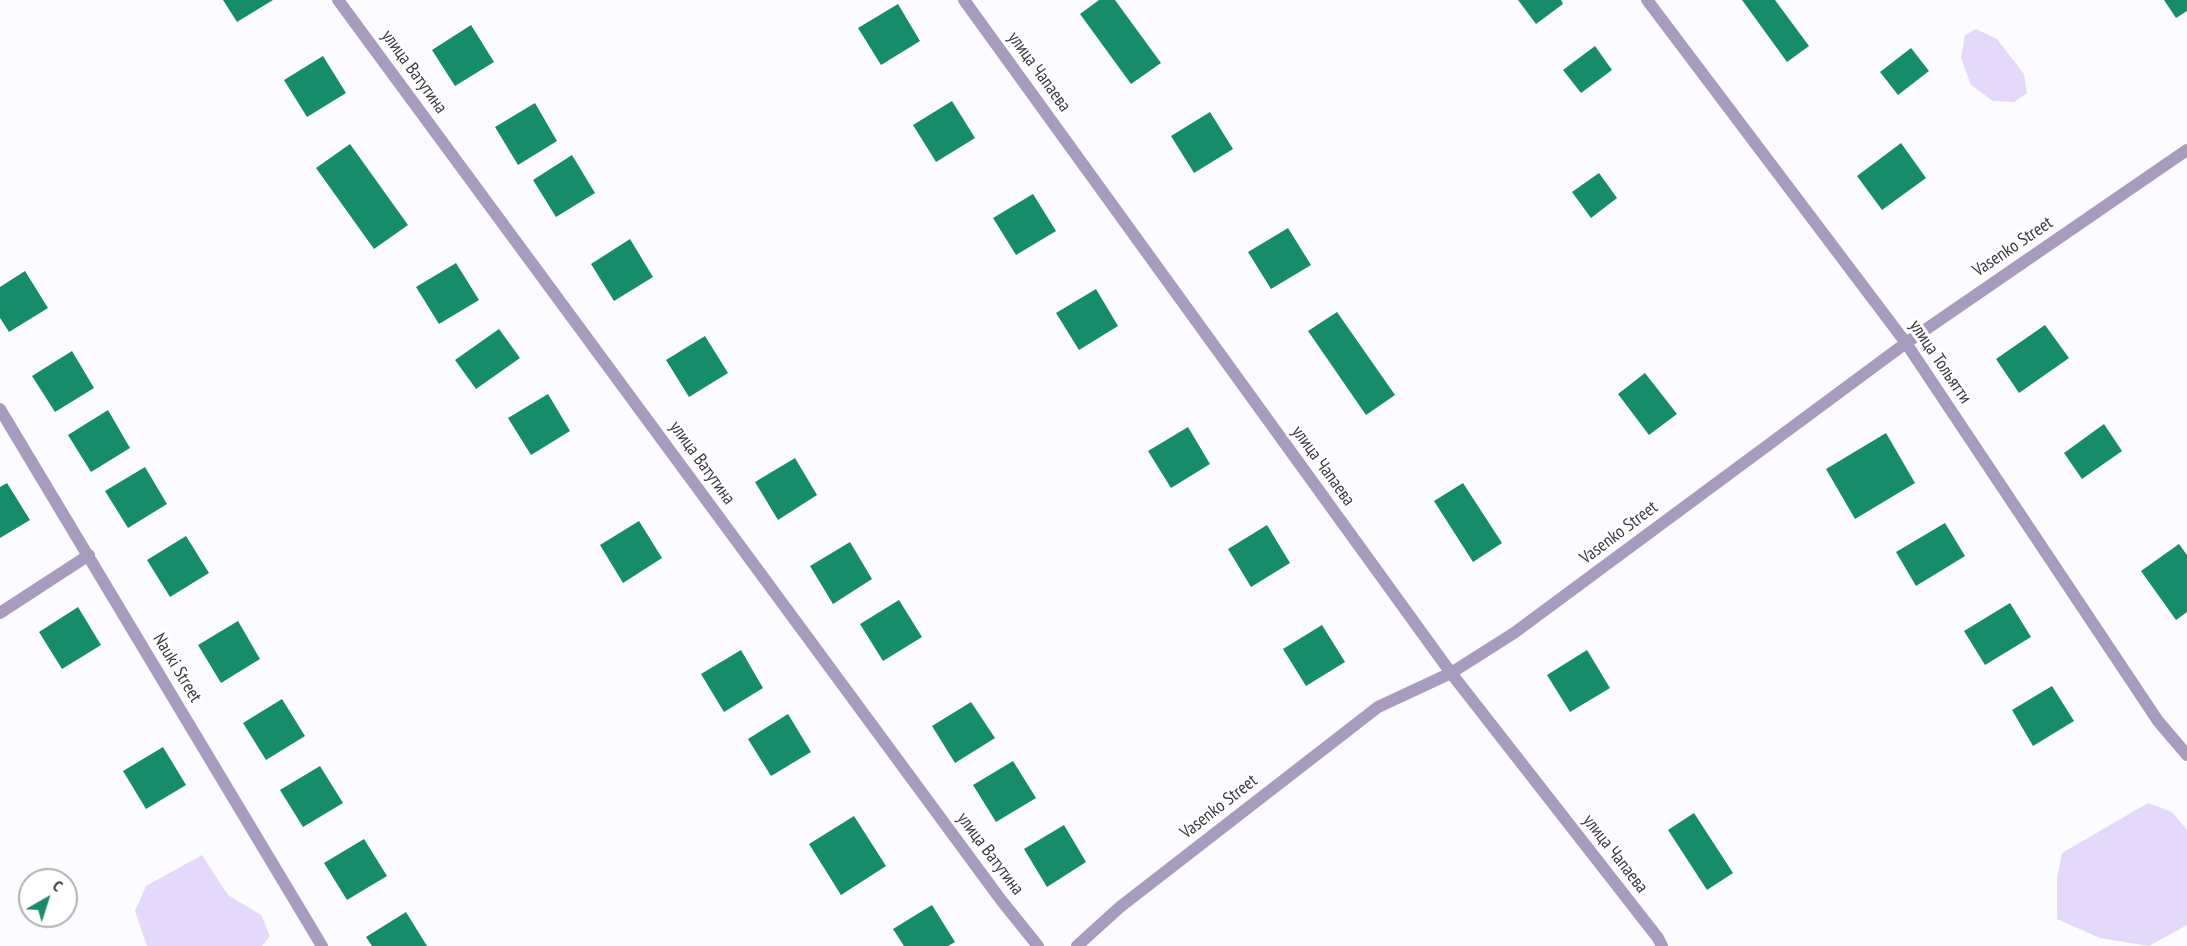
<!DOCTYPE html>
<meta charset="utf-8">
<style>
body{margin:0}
#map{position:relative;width:2187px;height:946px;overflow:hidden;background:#fcfbff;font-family:"PT Sans Narrow",sans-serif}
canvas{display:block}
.north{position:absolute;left:18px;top:868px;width:60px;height:60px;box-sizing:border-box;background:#fff;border:2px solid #b1b0b3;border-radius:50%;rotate:39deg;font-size:16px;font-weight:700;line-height:24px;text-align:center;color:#3c3a42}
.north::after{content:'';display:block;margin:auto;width:21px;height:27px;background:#1b8a6a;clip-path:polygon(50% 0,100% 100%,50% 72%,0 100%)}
</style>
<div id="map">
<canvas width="2187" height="946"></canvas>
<div class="north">С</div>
</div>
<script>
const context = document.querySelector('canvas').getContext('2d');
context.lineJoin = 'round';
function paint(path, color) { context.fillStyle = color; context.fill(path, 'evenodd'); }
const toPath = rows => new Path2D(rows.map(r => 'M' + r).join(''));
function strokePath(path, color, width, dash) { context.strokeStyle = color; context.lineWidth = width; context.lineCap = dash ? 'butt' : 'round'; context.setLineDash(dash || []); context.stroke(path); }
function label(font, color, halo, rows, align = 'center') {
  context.font = font + ' "PT Sans Narrow",sans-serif'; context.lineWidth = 6; context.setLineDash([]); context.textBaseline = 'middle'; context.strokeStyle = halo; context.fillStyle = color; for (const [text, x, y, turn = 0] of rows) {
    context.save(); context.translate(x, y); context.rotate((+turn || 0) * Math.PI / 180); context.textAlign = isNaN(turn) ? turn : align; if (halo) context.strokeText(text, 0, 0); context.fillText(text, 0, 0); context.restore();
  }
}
const green = toPath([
 [1976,29,1997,39,2024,74,2027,93,2014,102,1993,101,1971,85,1961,58,1965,35],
 [2148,803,2172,812,2187,830,2187,925,2149,946,2100,938,2057,919,2057,879,2062,853],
 [202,855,228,895,261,915,270,936,262,946,147,946,135,911,146,886]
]);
const building = toPath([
 [223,0,273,0,237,22],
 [1099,0,1115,0,1161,63,1131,84,1080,14],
 [1518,0,1561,0,1563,4,1536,24],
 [1742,0,1775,0,1809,46,1787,62],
 [2164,0,2187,0,2187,11,2176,18],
 [898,4,920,41,881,65,858,28],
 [471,25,494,62,455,86,432,50],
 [1595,46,1612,70,1581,93,1563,70],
 [1911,48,1929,71,1898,95,1880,72],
 [323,56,346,93,307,117,284,80],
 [952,101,975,138,936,162,913,125],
 [535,103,557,141,518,165,495,127],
 [1210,112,1233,149,1194,173,1171,136],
 [1901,143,1926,178,1882,210,1857,176],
 [350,144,408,225,374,249,316,168],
 [572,155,595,193,556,217,533,180],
 [1599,173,1617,198,1591,218,1572,192],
 [1033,194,1056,231,1016,255,993,218],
 [1288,228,1311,265,1271,289,1248,252],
 [630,239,653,277,614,301,591,264],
 [456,263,479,300,439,324,416,287],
 [25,271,48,308,9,332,0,318,0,287],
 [1096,289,1118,326,1079,350,1056,313],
 [1337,312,1395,395,1366,415,1308,331],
 [2045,325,2069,358,2019,393,1996,359],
 [499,329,520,358,476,389,455,360],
 [705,336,728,373,689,397,666,360],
 [72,351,94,388,55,412,32,376],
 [1645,373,1677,414,1649,435,1618,394],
 [548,394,570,431,531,455,508,418],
 [108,410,130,448,91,472,68,435],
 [2104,424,2122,451,2082,479,2064,453],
 [1188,427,1210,464,1171,488,1148,451],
 [1886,433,1915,483,1855,519,1826,469],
 [795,458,817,495,778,520,755,482],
 [145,467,167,504,128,528,105,491],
 [7,483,30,520,0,538,0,487],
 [1463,483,1502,543,1473,562,1434,501],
 [639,521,662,558,623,583,600,545],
 [1945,523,1965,556,1916,586,1896,552],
 [1267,525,1290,563,1251,587,1228,549],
 [186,536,209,573,170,597,147,560],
 [850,542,872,579,833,604,810,566],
 [2179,544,2187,555,2187,612,2176,620,2141,571],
 [899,600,922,637,883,661,860,624],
 [2010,603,2031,637,1985,665,1964,631],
 [78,607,101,645,62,669,39,632],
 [238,621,260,659,221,683,198,645],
 [1322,625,1345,662,1306,686,1283,649],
 [741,650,763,688,724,712,701,674],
 [1587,650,1610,688,1570,712,1547,675],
 [2052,686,2074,721,2033,746,2012,710],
 [282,699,305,736,266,760,243,723],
 [971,702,995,738,955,763,932,726],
 [788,714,811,752,771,776,748,739],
 [163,747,186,785,146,809,123,771],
 [1013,761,1036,798,996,822,973,785],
 [320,766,343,803,303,827,280,790],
 [1694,813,1733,873,1707,890,1668,830],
 [854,816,886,866,841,895,809,844],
 [1064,825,1086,862,1047,887,1024,849],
 [364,839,387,876,347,900,324,863],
 [932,905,955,942,948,946,904,946,893,929],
 [406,912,427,946,372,946,366,937]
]);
const service = toPath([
 [0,613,89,555]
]);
const minor = toPath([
 [338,0,1001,900,1038,946],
 [964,0,1451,673,1658,938,1662,946],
 [1647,0,1906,343,2158,721,2187,755],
 [0,409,322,946],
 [1077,946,1120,907,1378,707,1451,673,1514,633,1906,343,2187,150]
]);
const streetNames = [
 ["улица Ватутина",414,72,54],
 ["улица Чапаева",1039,72,54],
 ["Vasenko Street",2013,247,-34],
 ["улица Тольятти",1940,362,56],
 ["улица Ватутина",702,463,54],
 ["улица Чапаева",1323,466,54],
 ["Vasenko Street",1619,533,-37],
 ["Nauki Street",177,668,59],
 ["Vasenko Street",1219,807,-38],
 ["улица Ватутина",990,854,53],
 ["улица Чапаева",1615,854,52]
];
paint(green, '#e4d9fb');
paint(building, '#178c6b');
strokePath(service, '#a89cbe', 12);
strokePath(minor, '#a89cbe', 12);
label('18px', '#3c3a42', '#fff', streetNames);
</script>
